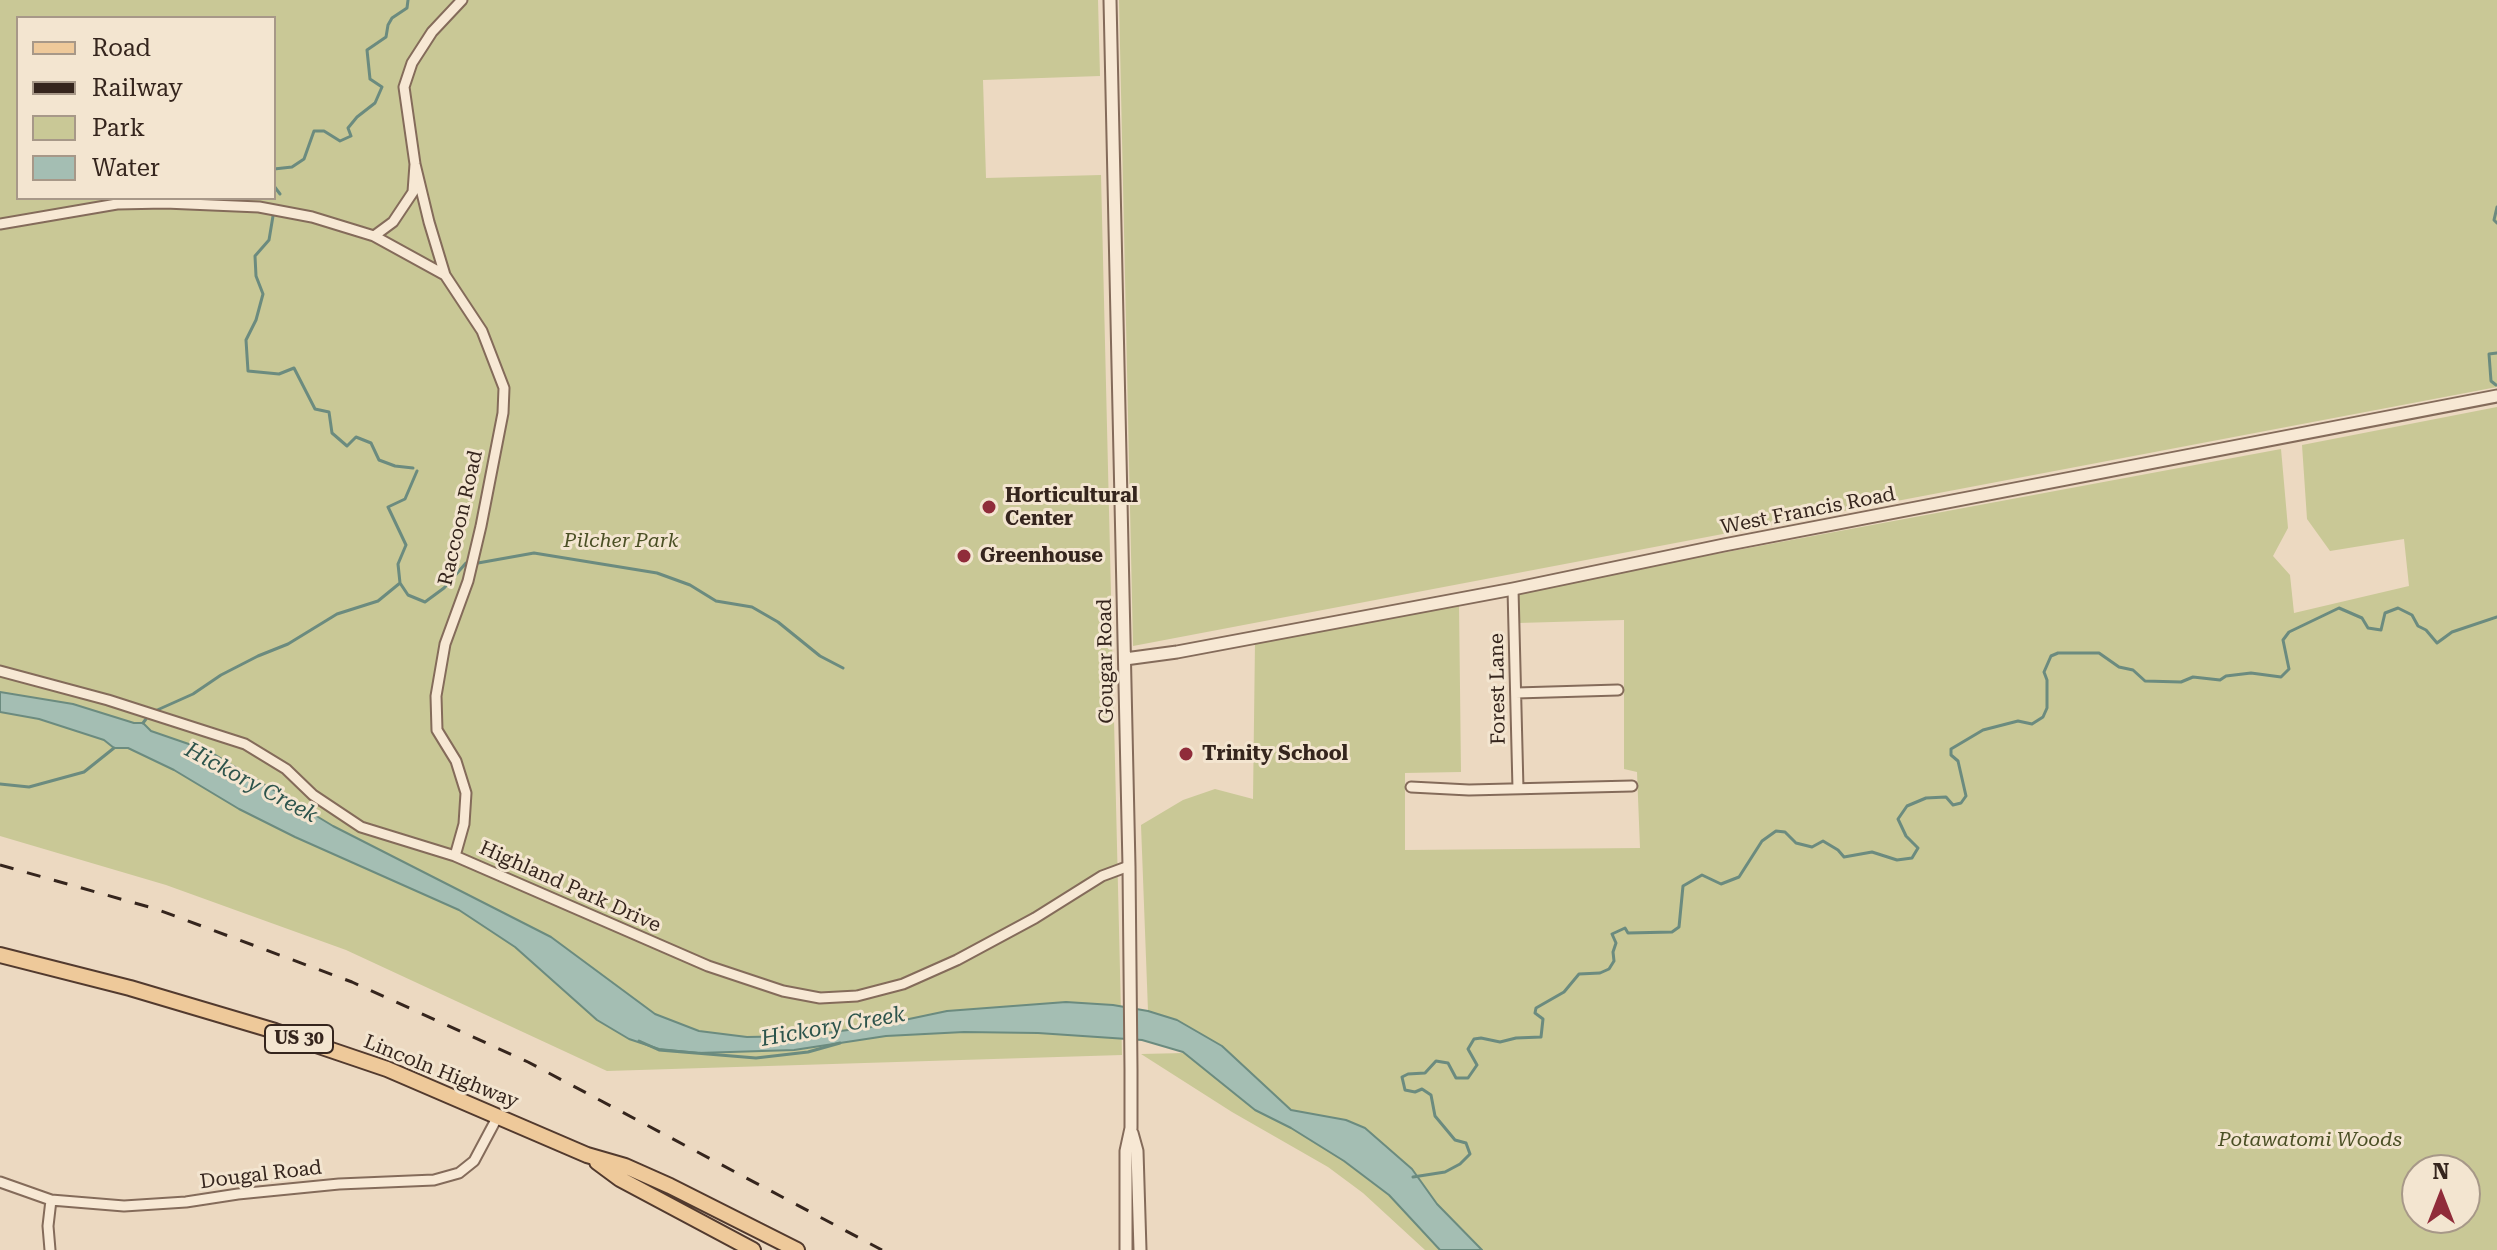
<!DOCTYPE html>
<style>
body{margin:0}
#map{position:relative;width:2497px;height:1250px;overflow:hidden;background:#ecd9c1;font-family:"Roboto Serif",serif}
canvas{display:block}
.legend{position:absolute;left:16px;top:16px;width:260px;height:184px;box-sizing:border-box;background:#f3e5d0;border:2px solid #a79888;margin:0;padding:10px 14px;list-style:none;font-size:24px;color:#35251d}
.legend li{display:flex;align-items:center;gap:16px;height:40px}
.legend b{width:40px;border:2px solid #a79888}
.north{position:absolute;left:2401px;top:1154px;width:80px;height:80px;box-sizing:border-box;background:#f3e5d0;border:2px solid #a79888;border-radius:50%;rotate:0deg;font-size:22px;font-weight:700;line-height:32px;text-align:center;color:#35251d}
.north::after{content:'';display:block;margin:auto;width:28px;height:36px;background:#902c3a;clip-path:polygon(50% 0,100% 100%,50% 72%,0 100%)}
</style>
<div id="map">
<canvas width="2497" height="1250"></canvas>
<ul class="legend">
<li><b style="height:10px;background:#eec99a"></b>Road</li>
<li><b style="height:10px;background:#35251d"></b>Railway</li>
<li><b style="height:22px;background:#c9c896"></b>Park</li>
<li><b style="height:22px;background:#a4beb3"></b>Water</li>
</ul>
<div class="north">N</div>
</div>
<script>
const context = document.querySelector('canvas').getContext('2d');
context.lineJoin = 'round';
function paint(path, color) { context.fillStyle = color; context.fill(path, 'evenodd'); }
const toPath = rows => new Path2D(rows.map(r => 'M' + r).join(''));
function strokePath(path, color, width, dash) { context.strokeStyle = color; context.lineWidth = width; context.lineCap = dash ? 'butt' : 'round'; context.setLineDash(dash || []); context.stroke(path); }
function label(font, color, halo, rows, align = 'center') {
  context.font = font + ' "Roboto Serif",serif'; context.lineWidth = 6; context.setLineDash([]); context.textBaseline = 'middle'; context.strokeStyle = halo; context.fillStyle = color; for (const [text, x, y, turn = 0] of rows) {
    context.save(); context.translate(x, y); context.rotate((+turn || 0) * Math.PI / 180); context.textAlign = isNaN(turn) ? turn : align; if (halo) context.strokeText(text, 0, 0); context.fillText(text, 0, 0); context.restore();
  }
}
const green = toPath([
 [0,0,1098,0,1100,76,983,80,986,178,1101,175,1122,1055,607,1071,346,950,166,885,0,836],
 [18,18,274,18,274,198,18,198],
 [1119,0,2497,0,2497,387,1133,646],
 [2497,407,2497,1250,1425,1250,1363,1193,1328,1167,1232,1112,1141,1054,1228,1052,1177,1021,1148,1011,1141,825,1183,800,1215,789,1253,799,1255,642,1459,604,1461,772,1405,773,1405,850,1640,848,1637,772,1624,769,1624,620,1518,623,1517,591,2281,449,2288,528,2273,556,2290,575,2294,613,2409,586,2404,539,2330,551,2307,519,2302,445],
 [2417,1170,2465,1170,2465,1218,2417,1218]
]);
const water = toPath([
 [0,692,73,704,134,723,143,723,151,731,209,751,333,826,551,937,655,1014,699,1031,747,1037,802,1036,871,1027,947,1011,1066,1002,1113,1005,1148,1011,1177,1020,1222,1046,1291,1110,1346,1120,1365,1128,1412,1169,1437,1204,1482,1250,1440,1250,1389,1195,1344,1161,1291,1128,1255,1110,1183,1052,1142,1040,1038,1033,964,1032,886,1036,794,1050,698,1053,659,1049,629,1039,597,1020,515,947,459,910,295,837,239,809,174,770,128,748,114,748,104,740,39,719,0,712,0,692]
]);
const stream = toPath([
 [274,169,292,167,304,159,314,131,324,131,340,141,351,136,348,128,357,117,375,103,382,87,370,79,367,50,386,37,388,25,392,18,407,8,408,0],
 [274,186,280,194],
 [2497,207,2494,220,2497,223],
 [273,216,269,240,255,256,256,276,263,294,256,320,246,340,248,371,279,374,294,368,315,409,329,412,332,433,347,446,356,437,371,443,379,460,395,466,413,468],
 [2496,385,2491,381,2489,354,2497,353],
 [417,471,405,499,388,507,406,545,398,564,400,583,408,595,425,602,444,588,466,563],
 [478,563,534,553,657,573,690,585,716,601,752,607,778,622,820,656,843,668],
 [155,711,193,694,221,675,258,656,288,644,337,614,378,601,400,583],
 [143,723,146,719],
 [0,784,29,787,84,772,114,748],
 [639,1041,659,1050,756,1058,808,1052,840,1043],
 [1413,1177,1445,1172,1460,1164,1470,1154,1466,1143,1455,1140,1435,1116,1431,1095,1422,1089,1415,1092,1405,1090,1402,1077,1408,1074,1425,1073,1436,1061,1448,1063,1456,1078,1468,1078,1477,1065,1468,1049,1474,1039,1481,1038,1500,1042,1516,1038,1541,1037,1543,1019,1535,1013,1536,1008,1564,992,1579,974,1600,973,1609,969,1614,961,1613,952,1616,943,1612,934,1625,928,1628,933,1672,932,1679,927,1683,886,1702,875,1721,884,1739,877,1762,841,1776,831,1785,832,1796,843,1812,847,1823,841,1838,850,1844,857,1872,852,1897,860,1912,858,1918,848,1906,836,1898,819,1907,806,1926,798,1946,797,1953,805,1961,803,1966,796,1958,761,1951,755,1951,749,1983,730,2018,721,2032,724,2043,717,2047,708,2047,680,2044,672,2051,656,2058,653,2099,653,2119,667,2133,670,2145,681,2181,682,2193,677,2220,680,2226,676,2251,673,2281,677,2289,669,2283,640,2289,632,2339,608,2362,618,2368,628,2381,630,2385,613,2398,608,2412,615,2418,626,2426,630,2437,643,2452,632,2497,617]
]);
const minor = toPath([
 [0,224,117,204,165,203,259,207,312,217,374,236,393,222,413,192,415,164],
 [374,236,445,275,482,331,504,388,503,413,481,526,468,581,445,644,436,696,437,730,456,761,466,793,464,824,455,856],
 [445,275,429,222,415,164,404,87,412,63,432,32,462,0],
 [1513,589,1518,789],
 [0,671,108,700,245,744,286,769,313,795,361,827,455,856,708,966,783,991,820,998,857,996,903,984,957,960,1035,918,1102,876,1129,866],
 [1516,693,1618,690],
 [1411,787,1469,790,1632,786],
 [0,1182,51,1200,124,1206,186,1202,238,1194,339,1184,434,1180,459,1173,474,1161,498,1116],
 [50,1250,48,1226,51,1200]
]);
const tertiary = toPath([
 [1110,0,1129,866,1131,1070,1131,1128,1126,1151,1126,1250],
 [1125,659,1177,652,1513,589,1724,545,2497,396],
 [1132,1133,1137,1151,1140,1250]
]);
const primary = toPath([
 [0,955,130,988,275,1031,387,1069,587,1155,625,1166,670,1186,797,1250],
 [597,1162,620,1179,753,1250]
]);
const rail = toPath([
 [0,865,156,909,352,982,528,1062,882,1250]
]);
const markers = [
 [989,507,8,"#902c3a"],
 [964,556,8,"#902c3a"],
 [1186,754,8,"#902c3a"]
];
const shields = [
 [299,1039,68]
];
const shieldNames = [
 ["US 30",299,1039]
];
const poiNames = [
 ["Horticultural",1005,496],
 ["Center",1005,519],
 ["Greenhouse",980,556],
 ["Trinity School",1202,754]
];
const streetNames = [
 ["West Francis Road",1808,511,-11],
 ["Raccoon Road",461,518,-77],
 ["Gougar Road",1106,661,-91],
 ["Forest Lane",1498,689,-91],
 ["Highland Park Drive",570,887,24],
 ["Lincoln Highway",441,1072,22],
 ["Dougal Road",261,1175,-7]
];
const parkNames = [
 ["Pilcher Park",621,541],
 ["Potawatomi Woods",2310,1140]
];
const waterNames = [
 ["Hickory Creek",251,783,28],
 ["Hickory Creek",833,1027,-10]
];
paint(green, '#c9c896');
paint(water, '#a4beb3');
strokePath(water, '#6b8b7f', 2);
strokePath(stream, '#6b8b7f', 3);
strokePath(minor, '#846b5a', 13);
strokePath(tertiary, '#846b5a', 15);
strokePath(primary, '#523a2e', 18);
strokePath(minor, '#f7e8d4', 9);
strokePath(tertiary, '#f7e8d4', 11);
strokePath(primary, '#eec99a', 14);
strokePath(rail, '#35251d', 3, [14, 14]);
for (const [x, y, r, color] of markers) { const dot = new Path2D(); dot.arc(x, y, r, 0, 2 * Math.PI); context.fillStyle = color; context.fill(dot); strokePath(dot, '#f3e5d0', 3); }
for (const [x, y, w] of shields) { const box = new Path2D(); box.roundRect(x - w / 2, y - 14, w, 28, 6); context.fillStyle = '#f3e5d0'; context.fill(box); strokePath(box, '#35251d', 2); }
label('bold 18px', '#35251d', null, shieldNames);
label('bold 20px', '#35251d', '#f3e5d0', poiNames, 'left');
label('20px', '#35251d', '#f3e5d0', streetNames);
label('italic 20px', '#4b5025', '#f3e5d0', parkNames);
label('italic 22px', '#2d544c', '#f3e5d0', waterNames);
</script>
